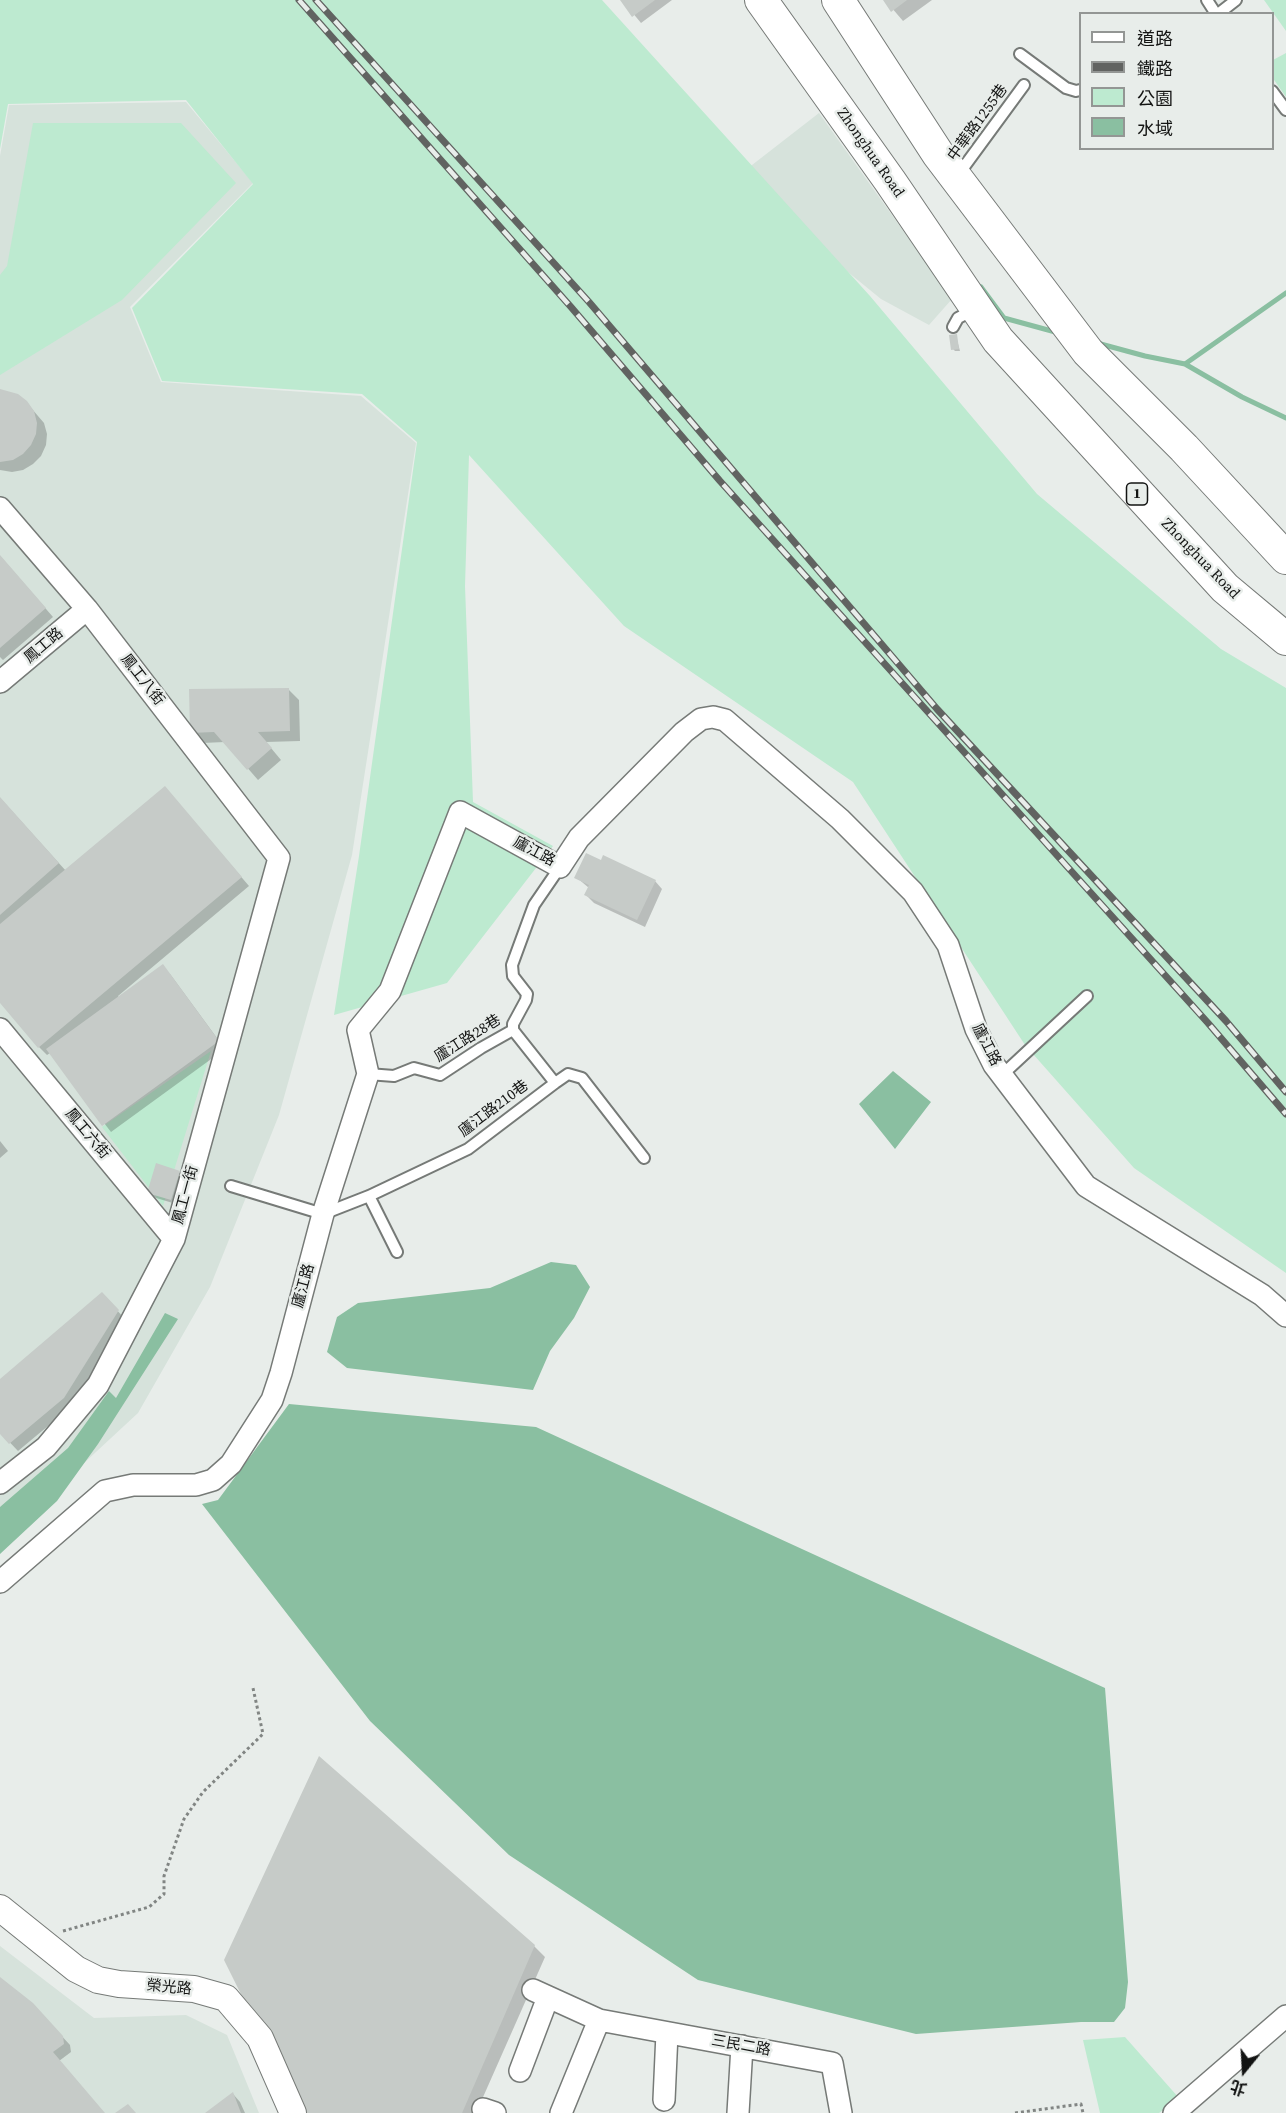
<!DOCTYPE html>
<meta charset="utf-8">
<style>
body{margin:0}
#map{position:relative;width:1286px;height:2113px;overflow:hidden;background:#e8edea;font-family:"Source Serif 4","Noto Sans TC",serif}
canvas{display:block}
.legend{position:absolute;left:1079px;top:12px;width:195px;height:138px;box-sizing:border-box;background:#e8edea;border:2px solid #939694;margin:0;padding:8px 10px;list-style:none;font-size:18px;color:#131413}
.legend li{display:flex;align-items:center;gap:12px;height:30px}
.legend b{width:30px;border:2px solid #939694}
.north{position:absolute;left:1214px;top:2041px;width:60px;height:60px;-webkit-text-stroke:4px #e8edea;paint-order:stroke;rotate:198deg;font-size:16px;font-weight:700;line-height:24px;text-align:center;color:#131413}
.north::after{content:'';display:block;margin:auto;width:21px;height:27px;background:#131413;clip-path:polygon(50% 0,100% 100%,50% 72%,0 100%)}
</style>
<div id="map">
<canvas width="1286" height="2113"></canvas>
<ul class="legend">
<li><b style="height:8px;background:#fff"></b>道路</li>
<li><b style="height:8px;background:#616361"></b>鐵路</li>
<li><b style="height:16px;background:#bdead0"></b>公園</li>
<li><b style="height:16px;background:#8abfa1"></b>水域</li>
</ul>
<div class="north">北</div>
</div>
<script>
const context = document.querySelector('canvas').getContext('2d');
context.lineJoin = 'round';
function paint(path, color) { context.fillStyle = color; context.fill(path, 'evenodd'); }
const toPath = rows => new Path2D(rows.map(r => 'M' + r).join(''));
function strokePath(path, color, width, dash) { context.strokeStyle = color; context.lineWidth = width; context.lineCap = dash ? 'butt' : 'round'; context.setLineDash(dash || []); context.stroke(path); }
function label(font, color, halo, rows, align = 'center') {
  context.font = font + ' "Source Serif 4","Noto Sans TC",serif'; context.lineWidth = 5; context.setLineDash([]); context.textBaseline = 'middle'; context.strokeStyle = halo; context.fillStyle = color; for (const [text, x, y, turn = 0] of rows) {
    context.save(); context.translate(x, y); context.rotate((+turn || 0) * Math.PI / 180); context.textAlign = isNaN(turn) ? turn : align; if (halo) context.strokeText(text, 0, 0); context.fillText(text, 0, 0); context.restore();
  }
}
const built = toPath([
 [186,102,253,183,130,307,161,382,361,396,416,443,352,855,279,1115,210,1287,138,1413,0,1541,0,156,9,105],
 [819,113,952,299,929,325,881,299,734,179],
 [0,1946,94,2018,186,2015,227,2035,259,2113,0,2113]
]);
const green = toPath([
 [0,0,602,0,870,296,1037,494,1221,649,1286,688,1286,1273,1134,1168,1025,1045,853,782,624,626,469,455,465,586,473,802,553,846,447,983,334,1015,359,856,417,442,362,394,162,381,132,308,253,184,186,100,8,104,0,149],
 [1264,0,1286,0,1286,31],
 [1286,53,1286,97,1272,77,1273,60],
 [33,123,181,123,236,183,122,300,0,375,0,275,7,266],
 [211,1051,163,1206,102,1127],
 [1125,2037,1179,2098,1159,2113,1100,2113,1083,2040]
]);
const water = toPath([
 [893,1071,931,1102,895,1149,859,1104],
 [551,1262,576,1265,590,1287,574,1318,550,1351,533,1390,347,1368,327,1352,337,1317,358,1303,490,1288],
 [165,1313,178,1319,98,1444,57,1501,0,1554,0,1507,68,1448,109,1391,116,1398],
 [289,1404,536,1427,1105,1688,1128,1982,1125,2008,1114,2022,1081,2022,916,2034,698,1980,509,1855,370,1721,202,1504,218,1500]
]);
const shadow = toPath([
 [622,0,672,0,641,23],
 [885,0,932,0,903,21],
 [956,336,960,351,955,351,953,349],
 [0,391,26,402,44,423,47,434,46,445,41,456,33,464,23,470,12,472,0,470],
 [0,556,53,617,3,660,0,657],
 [288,689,299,700,300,741,266,742,281,760,258,780,225,742,202,743,192,732],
 [172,796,249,886,118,996,119,998,170,974,225,1049,111,1132,50,1053,47,1055,39,1047,0,1001,0,798,66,871],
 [576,877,655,881,662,889,645,927,594,903,586,895,589,888],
 [0,1141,8,1151,0,1158],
 [179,1172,184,1177,176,1204,153,1197,148,1192],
 [102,1294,125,1319,72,1406,18,1451,0,1432,0,1381],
 [534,1946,545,1957,476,2113,301,2113],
 [0,1979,32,2004,70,2045,71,2052,59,2061,104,2113,0,2113],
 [233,2094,240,2102,245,2113,207,2113]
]);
const stream = toPath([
 [981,287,1004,318,1059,333],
 [1097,343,1145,356,1185,364,1242,397,1286,418],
 [1185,364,1286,293]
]);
const building = toPath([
 [620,0,655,0,632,17],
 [883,0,907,0,891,12],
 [957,334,959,349,951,350,949,335],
 [0,389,18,394,27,401,34,411,37,423,36,434,31,445,23,454,13,460,0,462],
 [0,555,46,608,0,648],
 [289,688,290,731,258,732,272,748,247,770,214,732,190,733,189,689],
 [165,786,242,877,38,1048,0,1003,0,924],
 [0,797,59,863,0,915],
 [586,853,601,860,603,855,656,880,637,920,584,895,589,885,574,878],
 [163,964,219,1041,102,1126,46,1049],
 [156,1163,180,1171,171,1200,147,1193],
 [102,1292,119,1310,64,1398,9,1444,0,1434,0,1379],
 [319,1756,535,1945,462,2113,300,2113,224,1960],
 [0,1977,33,2003,63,2036,64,2044,53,2052,105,2113,0,2113],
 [233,2092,241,2113,205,2113],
 [128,2104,136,2113,115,2113]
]);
const path = toPath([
 [63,1931,149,1907,164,1894,164,1876,184,1819,203,1792,263,1734,253,1688],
 [1015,2113,1081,2104,1083,2113]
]);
const service = toPath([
 [1207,0,1216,14],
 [1218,14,1236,0],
 [1020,54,1066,88,1076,91,1080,90],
 [1272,91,1286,110],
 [958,175,1024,85],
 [953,327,958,318,975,309],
 [368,1074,394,1076,414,1068,440,1075,481,1048,513,1030,513,1024,526,1000,527,994,513,976,512,965,534,905,560,867],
 [1002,1075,1087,996],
 [555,1083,568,1074,582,1078,644,1158],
 [231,1186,323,1214,369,1196,468,1149,555,1083,513,1030],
 [369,1196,397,1252]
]);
const minor = toPath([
 [0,508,87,609,279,858,174,1239,98,1385,46,1447,0,1483],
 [0,682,87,609],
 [0,1029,174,1239],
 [0,1582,105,1491,133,1485,196,1485,213,1480,231,1464,272,1400,281,1373,323,1214,368,1074,358,1030,390,991,460,812,560,867,579,838,684,732,701,719,713,717,725,720,840,819,913,892,948,945,976,1029,994,1065,1086,1186,1262,1295,1286,1316],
 [533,1990,599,2020,832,2063,841,2113],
 [520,2071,548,1997],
 [664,2100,667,2033],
 [483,2109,495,2113],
 [561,2113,599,2020],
 [738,2113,742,2046],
 [1174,2113,1286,2016]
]);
const tertiary = toPath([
 [0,1908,76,1969,98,1980,119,1984,194,1989,226,1998,260,2038,293,2113]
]);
const primary = toPath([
 [761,0,890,181,998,340,1225,588,1286,639],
 [838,0,938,154,1088,352,1184,448,1286,558]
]);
const rail = toPath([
 [299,0,571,307,720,481,1208,1023,1286,1114],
 [316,0,589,302,937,709,1226,1021,1286,1092]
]);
const shields = [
 [1137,494,21]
];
const shieldNames = [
 ["1",1137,494]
];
const streetNames = [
 ["中華路1255巷",978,123,-54],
 ["Zhonghua Road",870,153,55],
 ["Zhonghua Road",1200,559,46],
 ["鳳工路",44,646,-40],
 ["鳳工八街",142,680,52],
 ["廬江路",534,852,28],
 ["廬江路28巷",468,1039,-32],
 ["廬江路",986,1045,63],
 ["廬江路210巷",494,1109,-37],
 ["鳳工六街",87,1134,50],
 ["鳳工一街",186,1195,-75],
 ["廬江路",304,1286,-75],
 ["榮光路",169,1988,5],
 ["三民二路",741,2046,10]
];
paint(built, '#d6e2db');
paint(green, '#bdead0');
paint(water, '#8abfa1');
paint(shadow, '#0003');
strokePath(stream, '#8abfa1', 5);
paint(building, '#c6cbc8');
strokePath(service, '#767a77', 14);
strokePath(minor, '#767a77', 24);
strokePath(tertiary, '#767a77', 28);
strokePath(primary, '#767a77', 34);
strokePath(path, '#818583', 3, [3, 3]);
strokePath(service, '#fff', 10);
strokePath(minor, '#fff', 21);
strokePath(tertiary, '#fff', 26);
strokePath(primary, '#fff', 32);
strokePath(rail, '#616361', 7);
strokePath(rail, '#e8edea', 4.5, [14]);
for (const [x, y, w] of shields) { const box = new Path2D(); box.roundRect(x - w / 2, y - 11, w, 22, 4.5); context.fillStyle = '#e8edea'; context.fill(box); strokePath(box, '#131413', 1.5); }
label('bold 14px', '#131413', null, shieldNames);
label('15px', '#131413', '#e8edea', streetNames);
</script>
